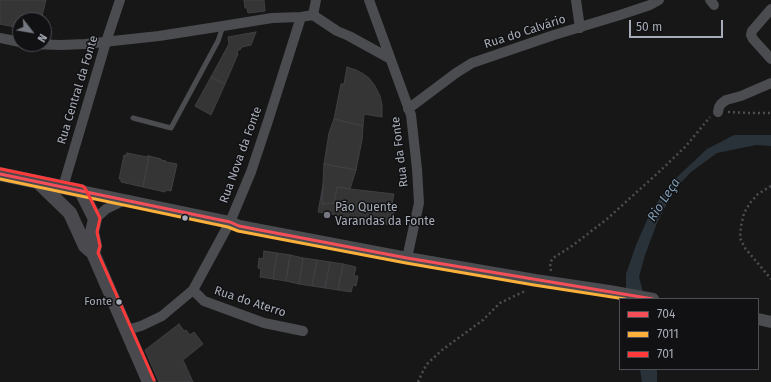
<!DOCTYPE html>
<meta charset="utf-8">
<style>
body{margin:0}
#map{position:relative;width:771px;height:382px;overflow:hidden;background:#171717;font-family:"Fira Sans",sans-serif}
canvas{display:block}
.legend{position:absolute;left:619px;top:298px;width:140px;height:72px;box-sizing:border-box;background:#111113;border:1px solid #4d4f55;margin:0;padding:5px 7px;list-style:none;font-size:12px;color:#a7adb8}
.legend li{display:flex;align-items:center;gap:8px;height:20px}
.legend b{width:20px;border:1px solid #4d4f55}
.north{position:absolute;left:12px;top:12px;width:40px;height:40px;box-sizing:border-box;background:#111113;border:1px solid #4d4f55;border-radius:50%;rotate:121deg;font-size:11px;font-weight:700;line-height:16px;text-align:center;color:#a7adb8}
.north::after{content:'';display:block;margin:auto;width:14px;height:18px;background:#757880;clip-path:polygon(50% 0,100% 100%,50% 72%,0 100%)}
.scale{position:absolute;left:629px;top:20px;width:94px;height:18px;box-sizing:border-box;border:2px solid #a7adb8;border-top:0;padding-left:5px;font-size:12px;line-height:14px;white-space:nowrap;color:#a7adb8;-webkit-text-stroke:3px #111113;paint-order:stroke}
</style>
<div id="map">
<canvas width="771" height="382"></canvas>
<ul class="legend">
<li><b style="height:5px;background:#f44f59"></b>704</li>
<li><b style="height:5px;background:#fbb03b"></b>7011</li>
<li><b style="height:5px;background:#ff3a3a"></b>701</li>
</ul>
<div class="north">N</div>
<div class="scale">50 m</div>
</div>
<script>
const context = document.querySelector('canvas').getContext('2d');
context.lineJoin = 'round';
function paint(path, color) { context.fillStyle = color; context.fill(path, 'evenodd'); }
const toPath = rows => new Path2D(rows.map(r => 'M' + r).join(''));
function strokePath(path, color, width, dash) { context.strokeStyle = color; context.lineWidth = width; context.lineCap = dash ? 'butt' : 'round'; context.setLineDash(dash || []); context.stroke(path); }
function label(font, color, halo, rows, align = 'center') {
  context.font = font + ' "Fira Sans",sans-serif'; context.lineWidth = 3; context.setLineDash([]); context.textBaseline = 'middle'; context.strokeStyle = halo; context.fillStyle = color; for (const [text, x, y, turn = 0] of rows) {
    context.save(); context.translate(x, y); context.rotate((+turn || 0) * Math.PI / 180); context.textAlign = isNaN(turn) ? turn : align; if (halo) context.strokeText(text, 0, 0); context.fillText(text, 0, 0); context.restore();
  }
}
const water = toPath([
 [734,135,771,135,771,146,756,145,717,153,691,172,674,190,657,223,645,255,639,277,645,299,626,294,626,274,636,245,652,209,675,179,707,149],
 [640,369,657,369,657,382,642,382]
]);
const building = toPath([
 [0,0,46,0,41,20,20,20,20,28,0,24,0,0],
 [244,0,264,0,265,11,248,13,247,8,245,8,244,0],
 [256,32,251,45,242,47,240,50,239,49,237,53,238,54,225,84,211,77,229,44,228,37,256,32],
 [347,67,356,70,362,73,369,78,375,86,380,96,382,105,382,117,364,114,363,126,334,119,341,84,344,84,347,67],
 [211,77,225,84,211,115,195,106,211,77],
 [334,119,363,126,362,140,356,170,324,164,329,133,334,119],
 [127,153,147,157,147,156,149,156,143,187,121,182,121,179,119,179,124,155,127,155,127,153],
 [149,156,161,159,161,160,166,161,166,162,177,164,171,191,166,190,165,192,143,187,149,156],
 [324,164,356,170,350,189,337,187,334,203,322,204,324,164],
 [323,185,322,204,334,203,337,187,350,189,394,194,392,204,395,204,392,225,318,212,323,185],
 [264,251,277,253,273,279,260,277,261,269,258,268,259,258,263,259,264,251],
 [277,253,290,255,286,281,273,279,277,253],
 [290,255,303,258,299,284,286,281,290,255],
 [303,258,317,260,312,286,299,284,303,258],
 [317,260,330,262,325,288,312,286,317,260],
 [330,262,343,264,338,290,325,288,330,262],
 [343,264,356,267,354,276,358,276,356,286,353,285,351,292,338,290,343,264],
 [179,324,184,331,186,330,190,335,194,332,203,344,183,360,193,382,159,382,145,350,179,324]
]);
const path = toPath([
 [728,112,748,113,771,113],
 [771,186,758,194,750,203,744,213,741,226,740,238,745,248,771,279],
 [551,271,550,263,553,258,572,246,607,219,660,171,686,146,710,117],
 [418,382,424,369,428,363,442,350,483,320,500,303,525,291]
]);
const service = toPath([
 [133,118,171,128,218,41,223,26]
]);
const minor = toPath([
 [369,0,411,115,417,169,419,203,407,258],
 [576,0,580,28],
 [710,0,714,5],
 [771,9,752,31,751,35,753,39,771,59],
 [313,15,337,31,349,36,389,58],
 [0,38,20,42],
 [32,44,61,45,85,44,159,36,223,26,272,18,301,17,313,15,316,0],
 [408,109,456,73,472,63,554,35,620,15,650,5,659,0],
 [718,112,719,107,721,104,726,100,741,96,771,83],
 [63,187,106,42,120,0],
 [95,219,106,209,125,200],
 [193,290,204,301,264,323,303,331],
 [127,330,141,326,162,316,193,290,230,222,251,172,268,121,301,17]
]);
const tertiary = toPath([
 [81,191,230,222,239,226,407,258,535,280,609,291,653,299],
 [758,319,771,322]
]);
const secondary = toPath([
 [0,174,81,191],
 [39,183,70,213,85,246,93,253,149,382],
 [81,191,95,219,92,232,95,246,93,253]
]);
const bus1 = toPath([
 [0,174,230,222,239,226,407,258,653,299]
]);
const bus2 = toPath([
 [0,179,228,227,238,231,406,263,534,285,625,299]
]);
const bus3 = toPath([
 [1,169,82,186,85,188,100,218,97,232,100,246,98,253,154,380]
]);
const markers = [
 [327,215,4,"#757880"],
 [185,218,3.5,"#a7adb8"],
 [119,302,3.5,"#a7adb8"]
];
const busNames = [
 ["Fonte",112,302]
];
const streetNames = [
 ["Rua do Calvário",525,32,-18],
 ["Rua Central da Fonte",78,90,-73],
 ["Rua da Fonte",400,152,-97],
 ["Rua Nova da Fonte",241,155,-70],
 ["Rua do Aterro",250,302,18]
];
const poiNames = [
 ["Pão Quente",335,208],
 ["Varandas da Fonte",335,222]
];
const waterNames = [
 ["Rio Leça",664,200,-57]
];
paint(water, '#2a3239');
paint(building, '#353536');
strokePath(building, '#3f4043', 1);
strokePath(path, '#4d4e52', 2.5, [2, 3]);
strokePath(service, '#4b4c50', 5);
strokePath(minor, '#4b4c50', 10);
strokePath(tertiary, '#4b4c50', 12);
strokePath(secondary, '#4a4a4e', 14);
strokePath(bus1, '#f44f59', 3);
strokePath(bus2, '#fbb03b', 3);
strokePath(bus3, '#ff3a3a', 3);
for (const [x, y, r, color] of markers) { const dot = new Path2D(); dot.arc(x, y, r, 0, 2 * Math.PI); context.fillStyle = color; context.fill(dot); strokePath(dot, '#111113', 1.5); }
label('11px', '#a7adb8', '#111113', busNames, 'right');
label('12px', '#a7adb8', '#111113', streetNames);
label('12px', '#a7adb8', '#111113', poiNames, 'left');
label('italic 13px', '#7e9bb4', '#111113', waterNames);
</script>
